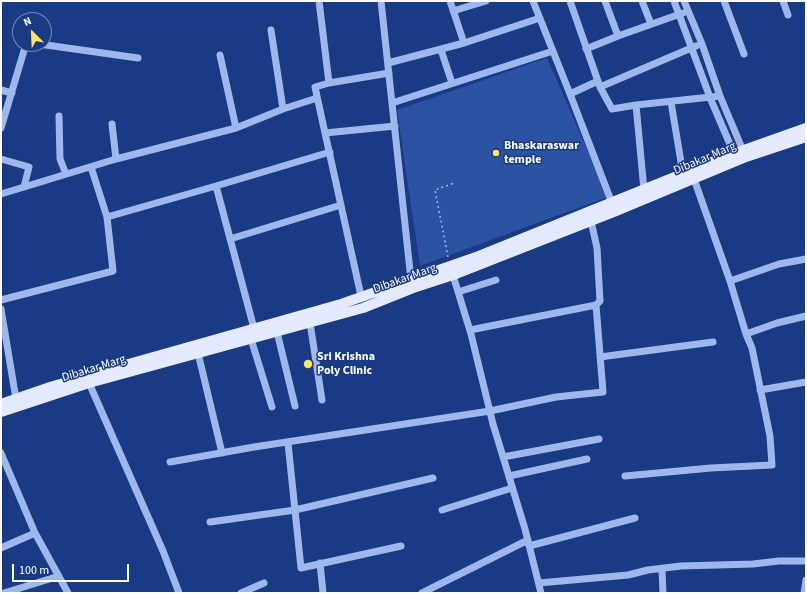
<!DOCTYPE html>
<style>
body{margin:0}
#map{position:relative;width:807px;height:594px;overflow:hidden;background:#193a85;font-family:"Source Sans 3",sans-serif}
canvas{display:block}
.frame{position:absolute;inset:0;border:2px solid #fff;pointer-events:none}
.north{position:absolute;left:12px;top:12px;width:40px;height:40px;box-sizing:border-box;background:#193a85;border:1px solid #7589b6;border-radius:50%;rotate:336deg;font-size:11px;font-weight:700;line-height:16px;text-align:center;color:#fff}
.north::after{content:'';display:block;margin:auto;width:14px;height:18px;background:#ffe55b;clip-path:polygon(50% 0,100% 100%,50% 72%,0 100%)}
.scale{position:absolute;left:12px;top:564px;width:117px;height:18px;box-sizing:border-box;border:2px solid #fff;border-top:0;padding-left:5px;font-size:12px;line-height:14px;white-space:nowrap;color:#fff;-webkit-text-stroke:3px #193a85;paint-order:stroke}
</style>
<div id="map">
<canvas width="807" height="594"></canvas>
<div class="frame"></div>
<div class="north">N</div>
<div class="scale">100 m</div>
</div>
<script>
const context = document.querySelector('canvas').getContext('2d');
context.lineJoin = 'round';
function paint(path, color) { context.fillStyle = color; context.fill(path, 'evenodd'); }
const toPath = rows => new Path2D(rows.map(r => 'M' + r).join(''));
function strokePath(path, color, width, dash) { context.strokeStyle = color; context.lineWidth = width; context.lineCap = dash ? 'butt' : 'round'; context.setLineDash(dash || []); context.stroke(path); }
function label(font, color, halo, rows, align = 'center') {
  context.font = font + ' "Source Sans 3",sans-serif'; context.lineWidth = 3; context.setLineDash([]); context.textBaseline = 'middle'; context.strokeStyle = halo; context.fillStyle = color; for (const [text, x, y, turn = 0] of rows) {
    context.save(); context.translate(x, y); context.rotate((+turn || 0) * Math.PI / 180); context.textAlign = isNaN(turn) ? turn : align; if (halo) context.strokeText(text, 0, 0); context.fillText(text, 0, 0); context.restore();
  }
}
const green = toPath([
 [547,58,608,197,420,266,397,110]
]);
const path = toPath([
 [448,257,435,190,454,183]
]);
const minor = toPath([
 [319,1,329,83,389,73],
 [381,1,411,280],
 [450,1,464,43,540,18],
 [533,1,570,94,612,203],
 [570,1,600,87],
 [605,1,618,36],
 [642,1,651,24],
 [674,1,711,100,735,156],
 [684,1,702,44,720,96,744,153],
 [724,1,744,54],
 [783,1,788,15],
 [453,11,486,1],
 [271,30,283,109],
 [39,44,138,58],
 [586,49,618,36,683,13],
 [441,50,452,83],
 [220,55,236,128],
 [388,63,464,43],
 [1,90,12,93],
 [570,94,598,81],
 [671,102,683,174],
 [392,103,553,51],
 [636,105,612,109,600,87,696,46],
 [59,116,60,159,66,174],
 [112,124,116,159],
 [1,128,26,44],
 [325,133,315,87,329,83],
 [1,159,29,167,24,187],
 [91,167,107,217,216,186],
 [644,190,636,105,720,96],
 [1,194,116,159,236,128,283,109,317,98],
 [230,239,341,205],
 [452,272,471,334,493,424,525,529,541,593],
 [730,281,779,264,806,259],
 [458,292,496,280],
 [361,296,325,133,395,126],
 [1,300,113,271,107,217],
 [1,309,16,399],
 [310,323,322,400],
 [470,330,596,305],
 [255,332,216,186,330,152],
 [277,332,295,406],
 [746,334,777,323,806,316],
 [251,339,272,407],
 [198,353,222,453],
 [600,357,713,342],
 [89,383,163,551,179,593],
 [760,390,806,382],
 [288,443,301,568,401,546],
 [1,453,35,533,68,593],
 [503,457,599,439],
 [170,462,254,447,490,411,556,397,603,392,596,305,600,301,597,248,591,221],
 [509,476,587,459],
 [625,476,711,468,772,465,770,436,752,348,746,334,730,281,694,179],
 [442,510,512,488],
 [210,522,295,510,433,478],
 [529,546,635,518],
 [1,548,35,533],
 [320,563,323,593],
 [662,569,663,593],
 [539,583,628,575,648,570,681,566,753,564,779,561,806,561],
 [4,593,59,576],
 [241,593,264,583],
 [422,593,528,540],
 [804,593,806,580]
]);
const major = toPath([
 [1,404,50,387,118,367,341,304,479,256,727,156,806,128],
 [1,412,89,383,363,308,413,288,453,275,616,211,746,157,806,137]
]);
const markers = [
 [496,153,4,"#ffe55b"],
 [308,364,5,"#ffe55b"]
];
const poiNames = [
 ["Bhaskaraswar",504,146],
 ["temple",504,160],
 ["Sri Krishna",317,357],
 ["Poly Clinic",317,371]
];
const streetNames = [
 ["Dibakar Marg",705,159,-23],
 ["Dibakar Marg",405,279,-20],
 ["Dibakar Marg",94,369,-17]
];
paint(green, '#2c52a4');
strokePath(path, '#9fb8ec', 1.5, [2, 3]);
strokePath(minor, '#9fb8ec', 7);
strokePath(major, '#e5ebff', 10);
for (const [x, y, r, color] of markers) { const dot = new Path2D(); dot.arc(x, y, r, 0, 2 * Math.PI); context.fillStyle = color; context.fill(dot); strokePath(dot, '#193a85', 1.5); }
label('bold 12px', '#fff', '#193a85', poiNames, 'left');
label('12px', '#fff', '#193a85', streetNames);
</script>
